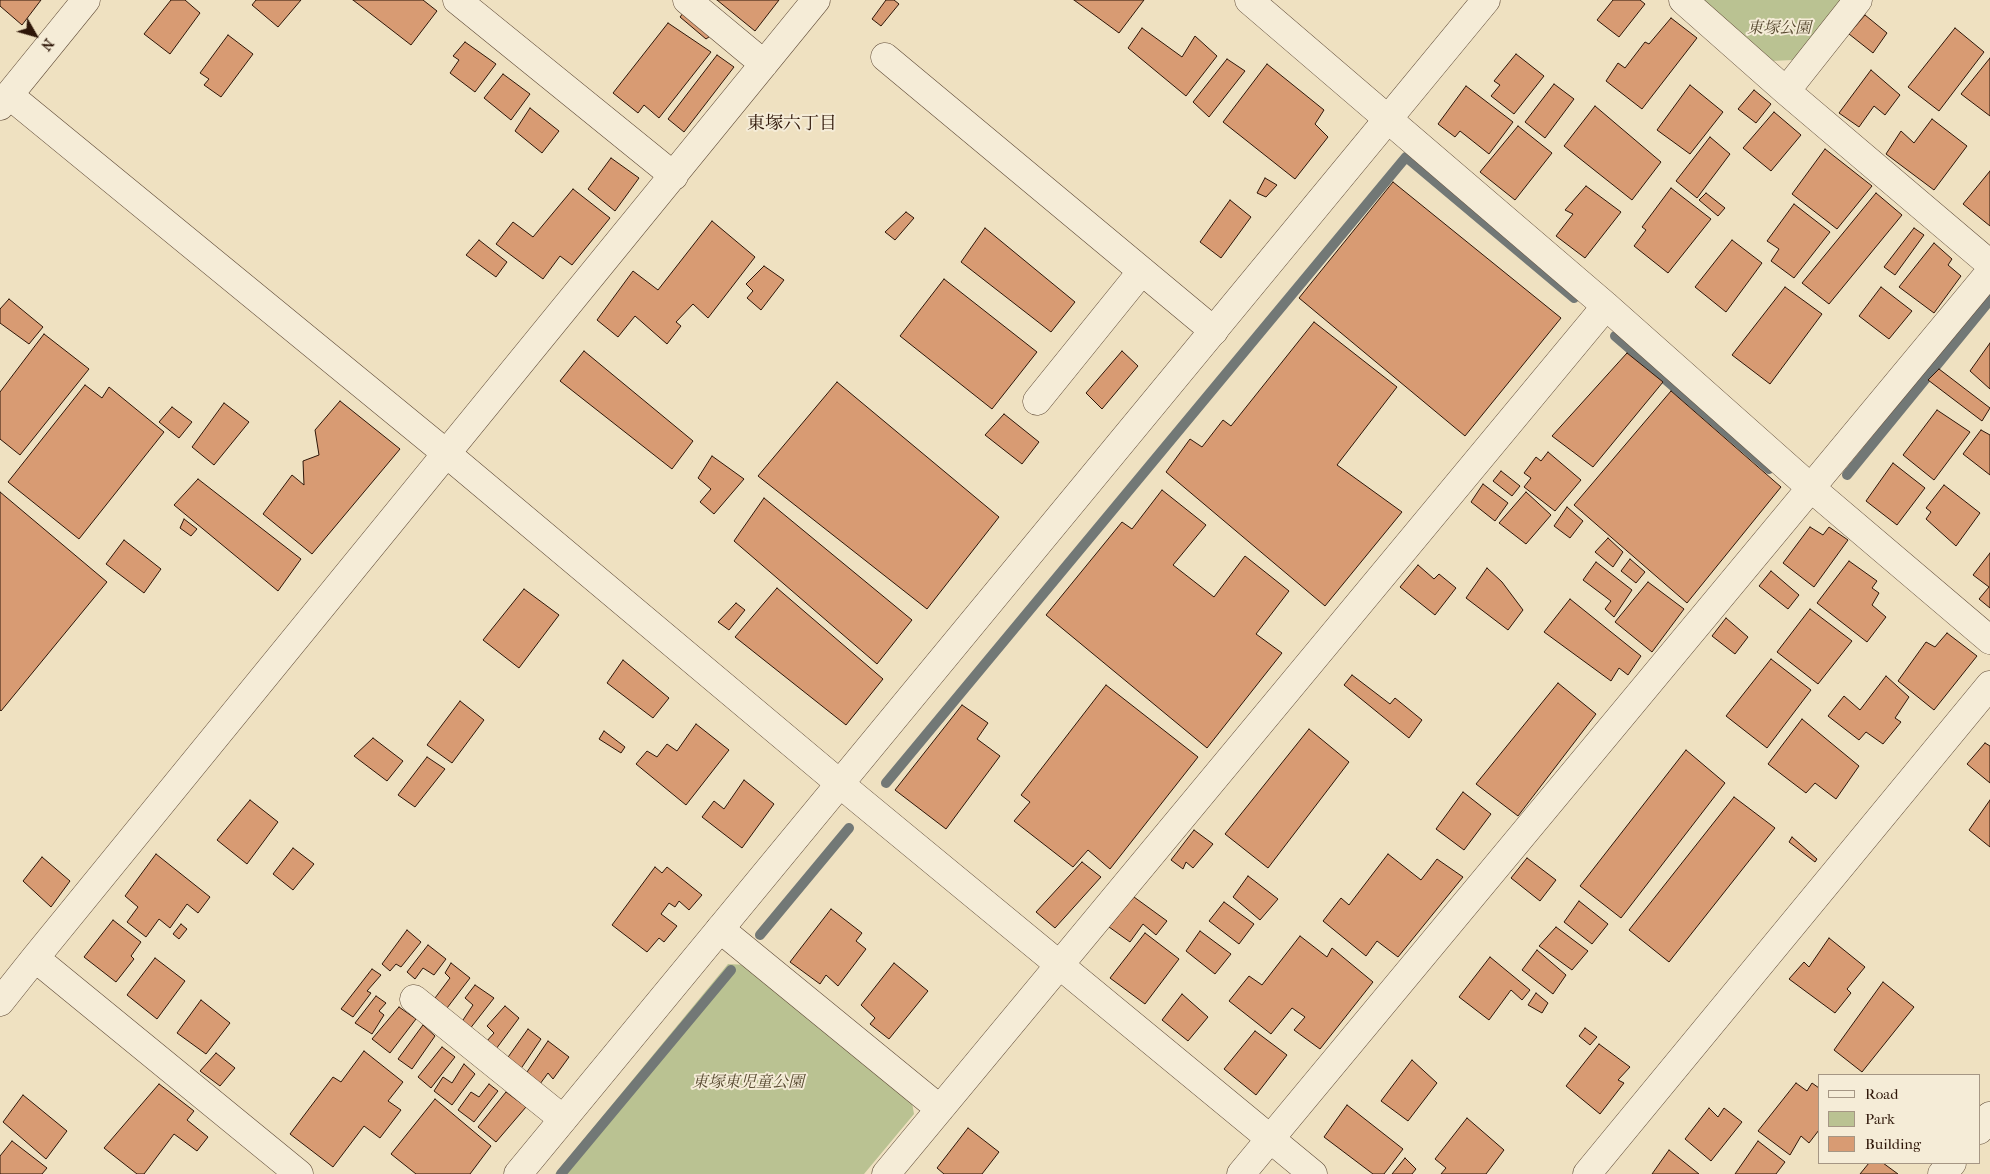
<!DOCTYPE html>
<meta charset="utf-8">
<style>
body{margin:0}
#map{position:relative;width:1990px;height:1174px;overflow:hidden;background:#efe1c1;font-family:"IM FELL French Canon",serif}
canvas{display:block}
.legend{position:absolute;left:1818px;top:1074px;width:162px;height:90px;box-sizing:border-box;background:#f5ecd7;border:1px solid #a59684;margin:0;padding:6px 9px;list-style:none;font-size:15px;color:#2e1608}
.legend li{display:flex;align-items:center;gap:10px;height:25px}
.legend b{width:25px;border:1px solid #a59684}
.north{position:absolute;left:10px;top:10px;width:50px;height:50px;-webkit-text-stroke:4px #f5ecd7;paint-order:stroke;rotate:128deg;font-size:14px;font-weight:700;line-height:20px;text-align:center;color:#2e1608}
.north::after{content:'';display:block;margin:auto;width:18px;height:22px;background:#2e1608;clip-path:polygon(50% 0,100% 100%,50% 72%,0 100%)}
</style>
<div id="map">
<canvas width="1990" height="1174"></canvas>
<ul class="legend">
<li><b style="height:6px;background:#f5ecd7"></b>Road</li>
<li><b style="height:14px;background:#bac292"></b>Park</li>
<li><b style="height:14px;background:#d89b73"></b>Building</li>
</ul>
<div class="north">N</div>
</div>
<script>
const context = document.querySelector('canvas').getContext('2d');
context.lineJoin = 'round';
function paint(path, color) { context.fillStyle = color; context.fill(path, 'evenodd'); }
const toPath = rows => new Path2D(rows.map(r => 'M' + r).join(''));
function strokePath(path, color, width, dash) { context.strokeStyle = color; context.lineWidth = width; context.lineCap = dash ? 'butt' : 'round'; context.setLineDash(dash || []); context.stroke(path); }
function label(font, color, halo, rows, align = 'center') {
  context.font = font + ' "IM FELL French Canon","Noto Serif JP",serif'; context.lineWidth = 4; context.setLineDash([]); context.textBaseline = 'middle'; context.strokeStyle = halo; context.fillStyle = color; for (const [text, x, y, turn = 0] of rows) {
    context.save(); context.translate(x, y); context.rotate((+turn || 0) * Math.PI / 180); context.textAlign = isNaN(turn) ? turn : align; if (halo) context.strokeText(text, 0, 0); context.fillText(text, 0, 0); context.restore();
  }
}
const green = toPath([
 [1702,0,1841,0,1793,60,1771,61],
 [728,964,748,965,911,1097,914,1114,864,1174,555,1174]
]);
const stream = toPath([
 [1615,336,1769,469],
 [1847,475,1990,300],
 [886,783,1406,157,1574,298],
 [760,935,849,828],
 [561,1174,731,970]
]);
const building = toPath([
 [0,0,41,0,22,25,0,6,0,0],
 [171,0,185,0,200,13,170,54,144,34,171,0],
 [256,0,301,0,278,27,252,5,256,0],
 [353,0,423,0,437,11,411,45,353,0],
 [717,0,779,0,755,31,717,0],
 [886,0,894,0,899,4,881,26,872,19,886,0],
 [1074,0,1144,0,1119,33,1074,0],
 [1613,0,1640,0,1645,4,1619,37,1597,20,1613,0],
 [684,12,713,34,706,39,680,17,684,12],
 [1865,15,1887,33,1873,53,1849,34,1865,15],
 [1671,18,1697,38,1642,109,1606,81,1618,63,1625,68,1645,42,1649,44,1671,18],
 [668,23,711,52,659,118,644,105,638,113,613,93,668,23],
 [1142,28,1182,57,1195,36,1217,56,1186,96,1128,48,1142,28],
 [1955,28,1984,52,1939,111,1908,87,1955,28],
 [228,35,253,54,221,97,204,85,209,79,200,73,228,35],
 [465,42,496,64,475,92,450,73,459,60,453,56,465,42],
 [1516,54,1544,76,1514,114,1491,96,1500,85,1494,81,1516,54],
 [717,55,734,67,684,132,668,119,717,55],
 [1990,58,1990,116,1961,94,1990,58],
 [1227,59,1245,71,1209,117,1193,102,1227,59],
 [1267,64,1324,110,1315,124,1328,137,1295,179,1223,122,1267,64],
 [1871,70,1900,95,1885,115,1874,106,1859,127,1839,113,1871,70],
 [503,74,530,94,511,120,484,98,503,74],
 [1554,84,1574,99,1545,138,1525,122,1554,84],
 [1690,85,1723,112,1690,154,1657,130,1690,85],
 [1466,86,1513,122,1489,154,1460,131,1455,137,1438,124,1466,86],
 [1754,90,1771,104,1756,123,1738,109,1754,90],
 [1595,106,1661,162,1632,200,1564,146,1595,106],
 [530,108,559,131,542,153,515,131,530,108],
 [1774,112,1801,135,1771,171,1743,148,1774,112],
 [1932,119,1967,146,1934,190,1886,154,1901,131,1914,143,1932,119],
 [1518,126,1552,153,1515,200,1480,172,1518,126],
 [1710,137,1730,154,1697,198,1676,181,1710,137],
 [1825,149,1872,186,1837,229,1792,194,1825,149],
 [611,158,639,178,615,211,588,189,611,158],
 [1990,171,1990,226,1963,204,1990,171],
 [1265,178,1277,185,1266,197,1257,193,1265,178],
 [1393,182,1561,318,1465,436,1299,298,1393,182],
 [1586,186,1621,212,1585,258,1556,236,1573,214,1565,210,1586,186],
 [1671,188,1711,219,1668,273,1634,246,1646,230,1642,227,1671,188],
 [573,189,610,218,572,265,560,256,543,279,496,244,513,222,533,237,573,189],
 [1706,193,1725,208,1718,216,1699,200,1706,193],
 [1876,193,1902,215,1829,304,1802,283,1876,193],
 [1230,200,1251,217,1221,258,1200,242,1230,200],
 [1794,204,1830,232,1794,278,1771,261,1779,249,1767,241,1794,204],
 [906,212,914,218,895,240,885,232,906,212],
 [712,221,755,257,708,318,693,304,676,322,681,326,667,344,635,316,618,337,597,320,633,271,658,290,712,221],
 [985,228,1075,302,1051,332,961,262,985,228],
 [1914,228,1924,235,1895,275,1884,267,1914,228],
 [479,240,507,262,496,277,466,255,479,240],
 [1732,240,1762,263,1726,312,1695,287,1732,240],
 [1934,243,1952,259,1948,265,1961,276,1934,313,1899,287,1934,243],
 [764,266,784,280,761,310,747,298,753,291,746,284,764,266],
 [944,279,1037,352,992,409,900,336,944,279],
 [1785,287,1822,314,1770,384,1732,355,1785,287],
 [1881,287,1912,311,1889,339,1859,316,1881,287],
 [9,299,43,327,29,344,0,323,0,309,9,299],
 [1314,322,1397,387,1337,465,1402,512,1325,606,1166,472,1190,439,1202,447,1223,420,1231,426,1314,322],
 [44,334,89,369,20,455,0,439,0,392,44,334],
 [1990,343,1990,389,1970,371,1990,343],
 [584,351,693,441,672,469,560,381,584,351],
 [1122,351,1138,366,1102,409,1086,393,1122,351],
 [1627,353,1663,382,1593,467,1552,436,1627,353],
 [1939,369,1990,408,1982,421,1928,380,1939,369],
 [837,382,999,517,927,609,758,476,837,382],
 [85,385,102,398,109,387,164,432,79,539,8,482,85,385],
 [1671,391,1781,487,1687,603,1574,505,1671,391],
 [340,401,400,449,312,554,263,514,292,475,304,485,303,461,319,455,315,430,340,401],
 [224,403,249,422,214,465,192,447,224,403],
 [172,407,192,422,179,438,159,422,172,407],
 [1937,410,1970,432,1934,480,1903,455,1937,410],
 [1004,414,1039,442,1022,464,985,435,1004,414],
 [1981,430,1990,435,1990,475,1963,454,1981,430],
 [1548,452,1581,480,1555,511,1524,487,1531,478,1524,473,1536,457,1541,461,1548,452],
 [712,456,744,479,714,514,700,502,711,489,698,478,712,456],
 [1893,463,1925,488,1897,525,1866,501,1893,463],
 [1501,471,1520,486,1512,496,1493,481,1501,471],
 [198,479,301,559,278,591,174,505,198,479],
 [1483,484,1508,503,1495,521,1471,502,1483,484],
 [1944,485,1980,513,1956,546,1926,519,1931,512,1926,508,1944,485],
 [1162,490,1206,525,1173,565,1214,597,1245,556,1289,591,1256,634,1282,653,1207,748,1046,615,1122,522,1132,529,1162,490],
 [0,492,107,582,1,711,0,710,0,492],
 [1526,492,1551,515,1526,544,1499,523,1526,492],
 [764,498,912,620,877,664,734,541,764,498],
 [1567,507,1583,521,1570,538,1554,526,1567,507],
 [184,519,197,529,191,536,180,528,184,519],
 [1810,527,1823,535,1829,527,1848,540,1814,587,1783,563,1810,527],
 [1608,538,1623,552,1613,567,1595,552,1608,538],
 [124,540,161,569,144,593,106,564,124,540],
 [1990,553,1990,608,1979,599,1989,587,1973,575,1990,553],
 [1630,559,1645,572,1636,583,1621,571,1630,559],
 [1849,561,1877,581,1872,588,1879,593,1872,605,1886,617,1867,642,1817,603,1849,561],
 [1596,562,1632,590,1614,617,1605,609,1611,601,1583,580,1596,562],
 [1418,565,1434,579,1439,574,1456,588,1435,615,1400,587,1418,565],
 [1487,568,1502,582,1523,610,1508,630,1466,598,1487,568],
 [1771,571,1799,595,1788,609,1759,586,1771,571],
 [1648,582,1684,609,1652,652,1615,622,1648,582],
 [777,588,883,679,846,725,735,637,777,588],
 [524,589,559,615,519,668,483,640,524,589],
 [1570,599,1641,656,1628,675,1619,668,1611,681,1544,632,1570,599],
 [736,603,745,610,729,630,718,622,736,603],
 [1810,609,1852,641,1818,684,1777,652,1810,609],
 [1726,618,1748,637,1735,654,1712,636,1726,618],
 [1947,633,1977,656,1934,710,1898,681,1926,642,1935,647,1947,633],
 [1771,659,1811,690,1767,748,1726,716,1771,659],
 [623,660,669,698,653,718,607,683,623,660],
 [1352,675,1390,704,1395,698,1422,720,1409,738,1344,685,1352,675],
 [1886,676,1909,697,1895,718,1901,722,1883,744,1866,732,1859,740,1828,716,1844,696,1860,710,1886,676],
 [1558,683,1596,714,1518,816,1476,784,1558,683],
 [1106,685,1198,757,1110,869,1088,850,1073,867,1014,821,1030,802,1021,795,1106,685],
 [460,701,484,720,452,763,427,745,460,701],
 [962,705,988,723,977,739,1000,756,946,829,895,790,962,705],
 [1802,719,1859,766,1836,799,1815,783,1806,793,1768,764,1802,719],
 [696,724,729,750,686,805,636,764,647,751,657,757,667,744,677,751,696,724],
 [1309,729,1349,762,1268,868,1225,834,1309,729],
 [604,731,625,747,621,753,599,739,604,731],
 [373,738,403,761,387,781,354,756,373,738],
 [1985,743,1990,746,1990,783,1967,764,1985,743],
 [1686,750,1725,783,1621,918,1580,886,1686,750],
 [427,757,445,769,415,807,398,795,427,757],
 [744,780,774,804,742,848,702,817,714,801,724,809,744,780],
 [1463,792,1491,814,1464,850,1436,829,1463,792],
 [1734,797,1775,828,1669,962,1629,930,1734,797],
 [250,800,278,822,247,864,217,840,250,800],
 [1990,800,1990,847,1969,830,1990,800],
 [1194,830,1213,844,1193,868,1186,862,1183,869,1171,860,1194,830],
 [1792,837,1817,859,1815,862,1789,842,1792,837],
 [293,848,314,864,293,890,273,874,293,848],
 [156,854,210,897,198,913,187,904,170,928,159,919,146,937,127,922,138,907,125,896,156,854],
 [1388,854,1421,880,1437,859,1463,877,1398,957,1377,941,1366,956,1323,921,1341,898,1349,905,1388,854],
 [42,857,70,881,51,907,23,881,42,857],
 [1527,858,1556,880,1540,901,1511,878,1527,858],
 [1082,862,1101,877,1055,928,1036,912,1082,862],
 [655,867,662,873,667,867,702,895,689,910,679,901,675,907,669,903,661,914,677,926,664,942,659,938,647,952,612,925,655,867],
 [1248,876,1278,899,1260,920,1233,897,1248,876],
 [1134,897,1167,921,1156,935,1143,924,1130,942,1109,927,1134,897],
 [1579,901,1608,924,1592,944,1564,922,1579,901],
 [1224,902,1254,924,1239,944,1209,921,1224,902],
 [831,909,862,933,856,941,866,949,838,986,826,975,820,984,790,962,831,909],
 [113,920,141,942,131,956,134,959,116,982,84,957,113,920],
 [181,924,187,929,179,939,173,934,181,924],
 [1556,927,1588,951,1572,970,1539,946,1556,927],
 [407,930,421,942,401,967,396,964,390,971,382,964,407,930],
 [1200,931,1231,954,1215,974,1186,951,1200,931],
 [1145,933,1179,959,1145,1004,1110,978,1145,933],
 [1300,936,1327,957,1332,948,1373,982,1320,1049,1294,1030,1305,1017,1292,1008,1271,1034,1229,1001,1249,976,1262,985,1300,936],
 [1829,938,1865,967,1847,989,1851,993,1835,1013,1789,979,1804,962,1809,967,1829,938],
 [428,945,446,959,434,975,423,968,415,979,407,972,428,945],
 [1537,950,1566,975,1553,994,1522,970,1537,950],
 [1490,957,1530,990,1522,1000,1511,990,1489,1020,1459,997,1490,957],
 [155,958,185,981,157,1019,127,995,155,958],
 [451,963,470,978,447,1008,435,998,450,978,445,973,451,963],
 [894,963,928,991,889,1039,870,1024,875,1018,861,1005,894,963],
 [372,969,381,975,367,991,371,993,353,1017,341,1009,372,969],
 [1883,982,1914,1007,1862,1072,1834,1050,1883,982],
 [475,985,494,998,469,1030,461,1023,473,1005,465,998,475,985],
 [1536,993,1548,1003,1542,1013,1528,1005,1536,993],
 [1182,994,1208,1017,1188,1041,1162,1020,1182,994],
 [376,996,386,1003,379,1011,384,1015,372,1034,355,1023,376,996],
 [201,1000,230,1023,206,1054,177,1033,201,1000],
 [505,1006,519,1018,496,1049,486,1042,494,1033,487,1026,505,1006],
 [399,1007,416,1019,390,1053,372,1039,399,1007],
 [423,1025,435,1036,412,1069,398,1059,423,1025],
 [1585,1028,1597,1037,1590,1045,1579,1036,1585,1028],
 [528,1029,541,1039,520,1070,506,1060,528,1029],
 [1255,1031,1287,1055,1256,1095,1224,1069,1255,1031],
 [548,1041,569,1057,553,1079,548,1073,540,1084,527,1072,548,1041],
 [1599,1044,1630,1067,1618,1080,1624,1083,1600,1114,1566,1086,1599,1044],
 [442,1047,455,1057,431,1088,418,1077,442,1047],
 [364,1051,403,1082,388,1101,401,1110,380,1138,364,1126,333,1167,290,1134,333,1077,341,1082,364,1051],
 [216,1053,235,1068,220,1086,200,1071,216,1053],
 [1412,1060,1437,1083,1408,1121,1381,1101,1412,1060],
 [464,1064,475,1074,452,1105,434,1091,443,1077,452,1083,464,1064],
 [1796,1083,1807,1091,1812,1083,1819,1088,1819,1130,1809,1143,1801,1136,1790,1155,1758,1131,1796,1083],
 [159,1084,194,1111,187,1120,208,1137,197,1151,174,1134,144,1174,137,1174,104,1148,159,1084],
 [489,1084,498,1091,474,1122,458,1110,471,1092,479,1097,489,1084],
 [506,1092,526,1107,496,1142,478,1127,506,1092],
 [23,1095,67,1131,46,1159,3,1122,23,1095],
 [435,1099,491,1146,470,1174,416,1174,391,1154,435,1099],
 [1347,1105,1403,1149,1384,1174,1373,1174,1324,1137,1347,1105],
 [1709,1108,1718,1117,1724,1108,1742,1122,1711,1161,1685,1139,1709,1108],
 [1467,1118,1504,1150,1486,1174,1441,1174,1446,1168,1435,1159,1467,1118],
 [968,1128,999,1152,982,1174,944,1174,937,1168,968,1128],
 [12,1141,47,1168,42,1174,0,1174,0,1156,12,1141],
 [1758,1141,1785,1162,1776,1174,1735,1174,1758,1141],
 [1669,1150,1699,1174,1652,1174,1669,1150],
 [1405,1158,1416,1169,1412,1174,1392,1174,1405,1158],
 [1869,1163,1883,1163,1898,1174,1860,1174,1869,1163]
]);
const minor = toPath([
 [457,0,674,176],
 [687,0,764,64],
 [1249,0,1606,306,1811,488,1990,640],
 [1683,0,1786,91,1990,264],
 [885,57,1214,331],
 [1786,91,1858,0],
 [1037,401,1142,271],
 [720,929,940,1109],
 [35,958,299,1174],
 [414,999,563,1119],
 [0,1002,35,958,816,0],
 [1979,1130,1990,1116],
 [886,1174,1606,306],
 [1241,1174,1990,272],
 [1587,1174,1990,685],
 [1942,1174,1952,1163]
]);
const tertiary = toPath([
 [9,95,447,454,857,798,1313,1174],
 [0,106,86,0],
 [518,1174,1486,0]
]);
const parkNames = [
 ["東塚公園",1779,29],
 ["東塚東児童公園",748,1083]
];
const neighbourhoodNames = [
 ["東塚六丁目",792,125]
];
paint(green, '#bac292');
strokePath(stream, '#727876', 10);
paint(building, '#d89b73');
strokePath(building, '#2e1608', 1);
strokePath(minor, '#5e4936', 29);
strokePath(tertiary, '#5e4936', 29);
strokePath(minor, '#f5ecd7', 28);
strokePath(tertiary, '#f5ecd7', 28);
label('italic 16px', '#584a31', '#f5ecd7', parkNames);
label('18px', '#2e1608', '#f5ecd7', neighbourhoodNames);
</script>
